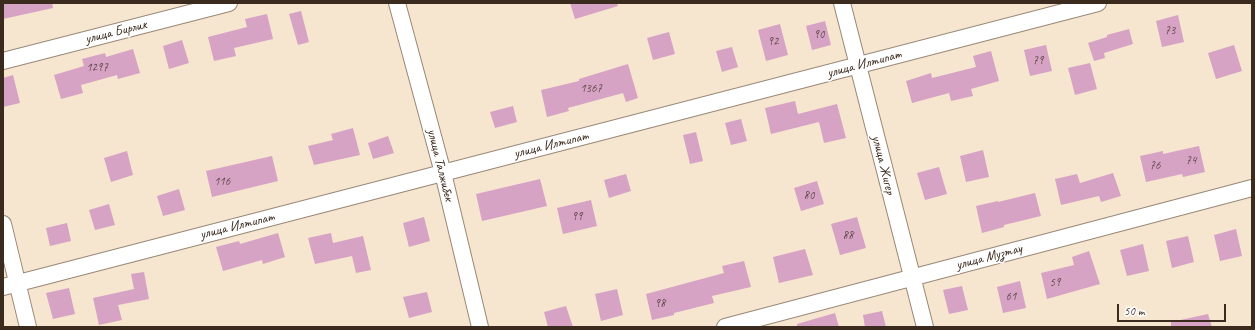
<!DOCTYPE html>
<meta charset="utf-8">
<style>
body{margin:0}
#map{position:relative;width:1255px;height:330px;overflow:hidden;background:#f6e5cf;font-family:Caveat,sans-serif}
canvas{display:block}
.frame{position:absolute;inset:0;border:4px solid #3b2a1e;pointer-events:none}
.scale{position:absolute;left:1117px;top:304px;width:109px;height:18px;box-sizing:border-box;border:2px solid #3b2a1e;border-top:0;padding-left:5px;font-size:12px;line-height:14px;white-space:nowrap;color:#3b2a1e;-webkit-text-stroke:3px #fff;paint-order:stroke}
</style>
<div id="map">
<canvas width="1255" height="330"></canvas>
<div class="frame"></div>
<div class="scale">50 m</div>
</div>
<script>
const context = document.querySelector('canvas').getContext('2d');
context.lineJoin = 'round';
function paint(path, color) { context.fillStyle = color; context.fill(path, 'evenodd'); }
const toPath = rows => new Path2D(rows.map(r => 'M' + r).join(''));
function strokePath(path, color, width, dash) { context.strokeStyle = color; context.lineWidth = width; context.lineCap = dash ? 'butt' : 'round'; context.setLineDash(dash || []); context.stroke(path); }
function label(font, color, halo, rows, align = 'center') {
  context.font = font + ' Caveat,sans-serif'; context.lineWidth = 3.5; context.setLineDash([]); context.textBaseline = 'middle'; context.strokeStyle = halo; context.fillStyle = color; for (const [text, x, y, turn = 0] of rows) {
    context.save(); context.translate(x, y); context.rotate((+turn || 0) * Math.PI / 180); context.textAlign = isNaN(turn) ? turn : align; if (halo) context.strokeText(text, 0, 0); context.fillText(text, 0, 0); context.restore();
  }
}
const building = toPath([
 [3,3,52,3,53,8,3,19],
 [570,3,617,3,618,6,575,19],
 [301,11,309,42,298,45,289,14],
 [267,14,273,39,234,48,236,56,214,61,208,37,247,27,245,19],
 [1178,15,1184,42,1162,47,1156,21],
 [825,21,831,45,812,50,806,26],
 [780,24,788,55,766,61,758,30],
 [1129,29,1133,44,1104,53,1105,58,1094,61,1088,43,1107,37,1107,35],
 [669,32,675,54,653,60,647,38],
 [182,40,189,63,169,69,163,46],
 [1046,45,1052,71,1030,76,1024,50],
 [1234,45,1242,71,1216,79,1208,53],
 [732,47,738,67,722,72,716,51],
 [133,49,140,73,118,79,117,75,81,85,83,93,61,99,54,75,84,66,82,59,105,53,106,57],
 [991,51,999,81,971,89,973,96,951,101,949,93,912,103,906,81,931,73,932,78,976,67,973,56],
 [1090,63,1097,89,1075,95,1068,68],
 [628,64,638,98,626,102,623,93,568,108,569,111,547,117,541,90,579,81,579,79],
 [13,75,20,103,3,107,3,78],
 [795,101,798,114,837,104,846,138,824,143,819,122,771,134,765,108],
 [513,106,517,122,495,128,490,112],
 [741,119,747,141,731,145,725,123],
 [353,128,360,155,314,165,308,146,333,140,331,134],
 [696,132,703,161,690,164,683,135],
 [388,136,394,153,373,159,368,143],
 [1199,146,1205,172,1183,177,1182,174,1146,182,1140,156,1163,151,1163,154],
 [983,150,989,177,966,182,960,156],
 [127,151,133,175,111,182,104,158],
 [272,156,278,181,212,197,206,171],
 [939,167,947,194,925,200,917,173],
 [1113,173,1121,196,1101,202,1099,196,1061,205,1055,179,1077,174,1080,183],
 [626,174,631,191,609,198,604,180],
 [540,179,547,206,482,221,476,194],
 [817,181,824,204,801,211,794,188],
 [179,189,185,210,163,216,157,196],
 [1035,193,1041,216,1004,225,1004,227,982,233,976,206,998,201,998,202],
 [591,200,597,226,563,234,557,208],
 [109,204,115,225,95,230,89,210],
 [424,217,430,241,409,247,403,223],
 [857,217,866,248,840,255,831,224],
 [67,223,71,241,50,246,46,228],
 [1236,229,1242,256,1220,261,1214,235],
 [278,233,285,257,263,264,262,260,223,271,216,247,239,241,240,244],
 [331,233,333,243,363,236,371,270,356,273,352,256,315,264,308,238],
 [1188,236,1194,262,1172,268,1166,241],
 [1143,244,1149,271,1127,276,1120,250],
 [805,249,813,275,779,283,773,257],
 [1089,251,1100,284,1047,299,1041,273,1074,265,1072,257],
 [744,261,751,287,712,296,714,303,674,313,674,315,652,320,646,294,724,273,722,266],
 [144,272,149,299,118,305,122,320,99,325,93,298,134,289,131,274],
 [1020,281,1026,308,1003,313,997,287],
 [962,286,968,310,949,314,943,290],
 [69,288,75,314,53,319,46,293],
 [617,289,623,315,601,321,595,294],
 [427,292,432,312,409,318,403,297],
 [566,306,573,327,548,327,544,312],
 [882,311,886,327,865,327,863,315],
 [835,313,839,327,797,327,797,324],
 [1208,314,1212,327,1171,327,1171,322]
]);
const minor = toPath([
 [397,3,443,173,480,327],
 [842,3,925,327],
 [3,61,229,3],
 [3,224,28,327],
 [3,287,1098,3],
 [725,327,1252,188]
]);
const numberNames = [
 ["73",1170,31],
 ["90",819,35],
 ["92",773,42],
 ["79",1038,61],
 ["1297",97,68],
 ["1367",591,89],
 ["74",1191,161],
 ["76",1155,166],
 ["116",222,182],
 ["80",809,196],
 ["99",577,217],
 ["88",848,236],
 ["59",1055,283],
 ["61",1011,297],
 ["98",660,304]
];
const streetNames = [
 ["улица Бирлик",116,32,-14],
 ["улица Илтипат",864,64,-15],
 ["улица Илтипат",551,145,-14],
 ["улица Талжибек",440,165,76],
 ["улица Жигер",883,165,76],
 ["улица Илтипат",237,226,-14],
 ["улица Музтау",989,257,-15]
];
paint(building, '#d6a3c5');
strokePath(minor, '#988876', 18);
strokePath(minor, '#fff', 16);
label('12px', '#624848', null, numberNames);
label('14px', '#3b2a1e', '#fff', streetNames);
</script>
